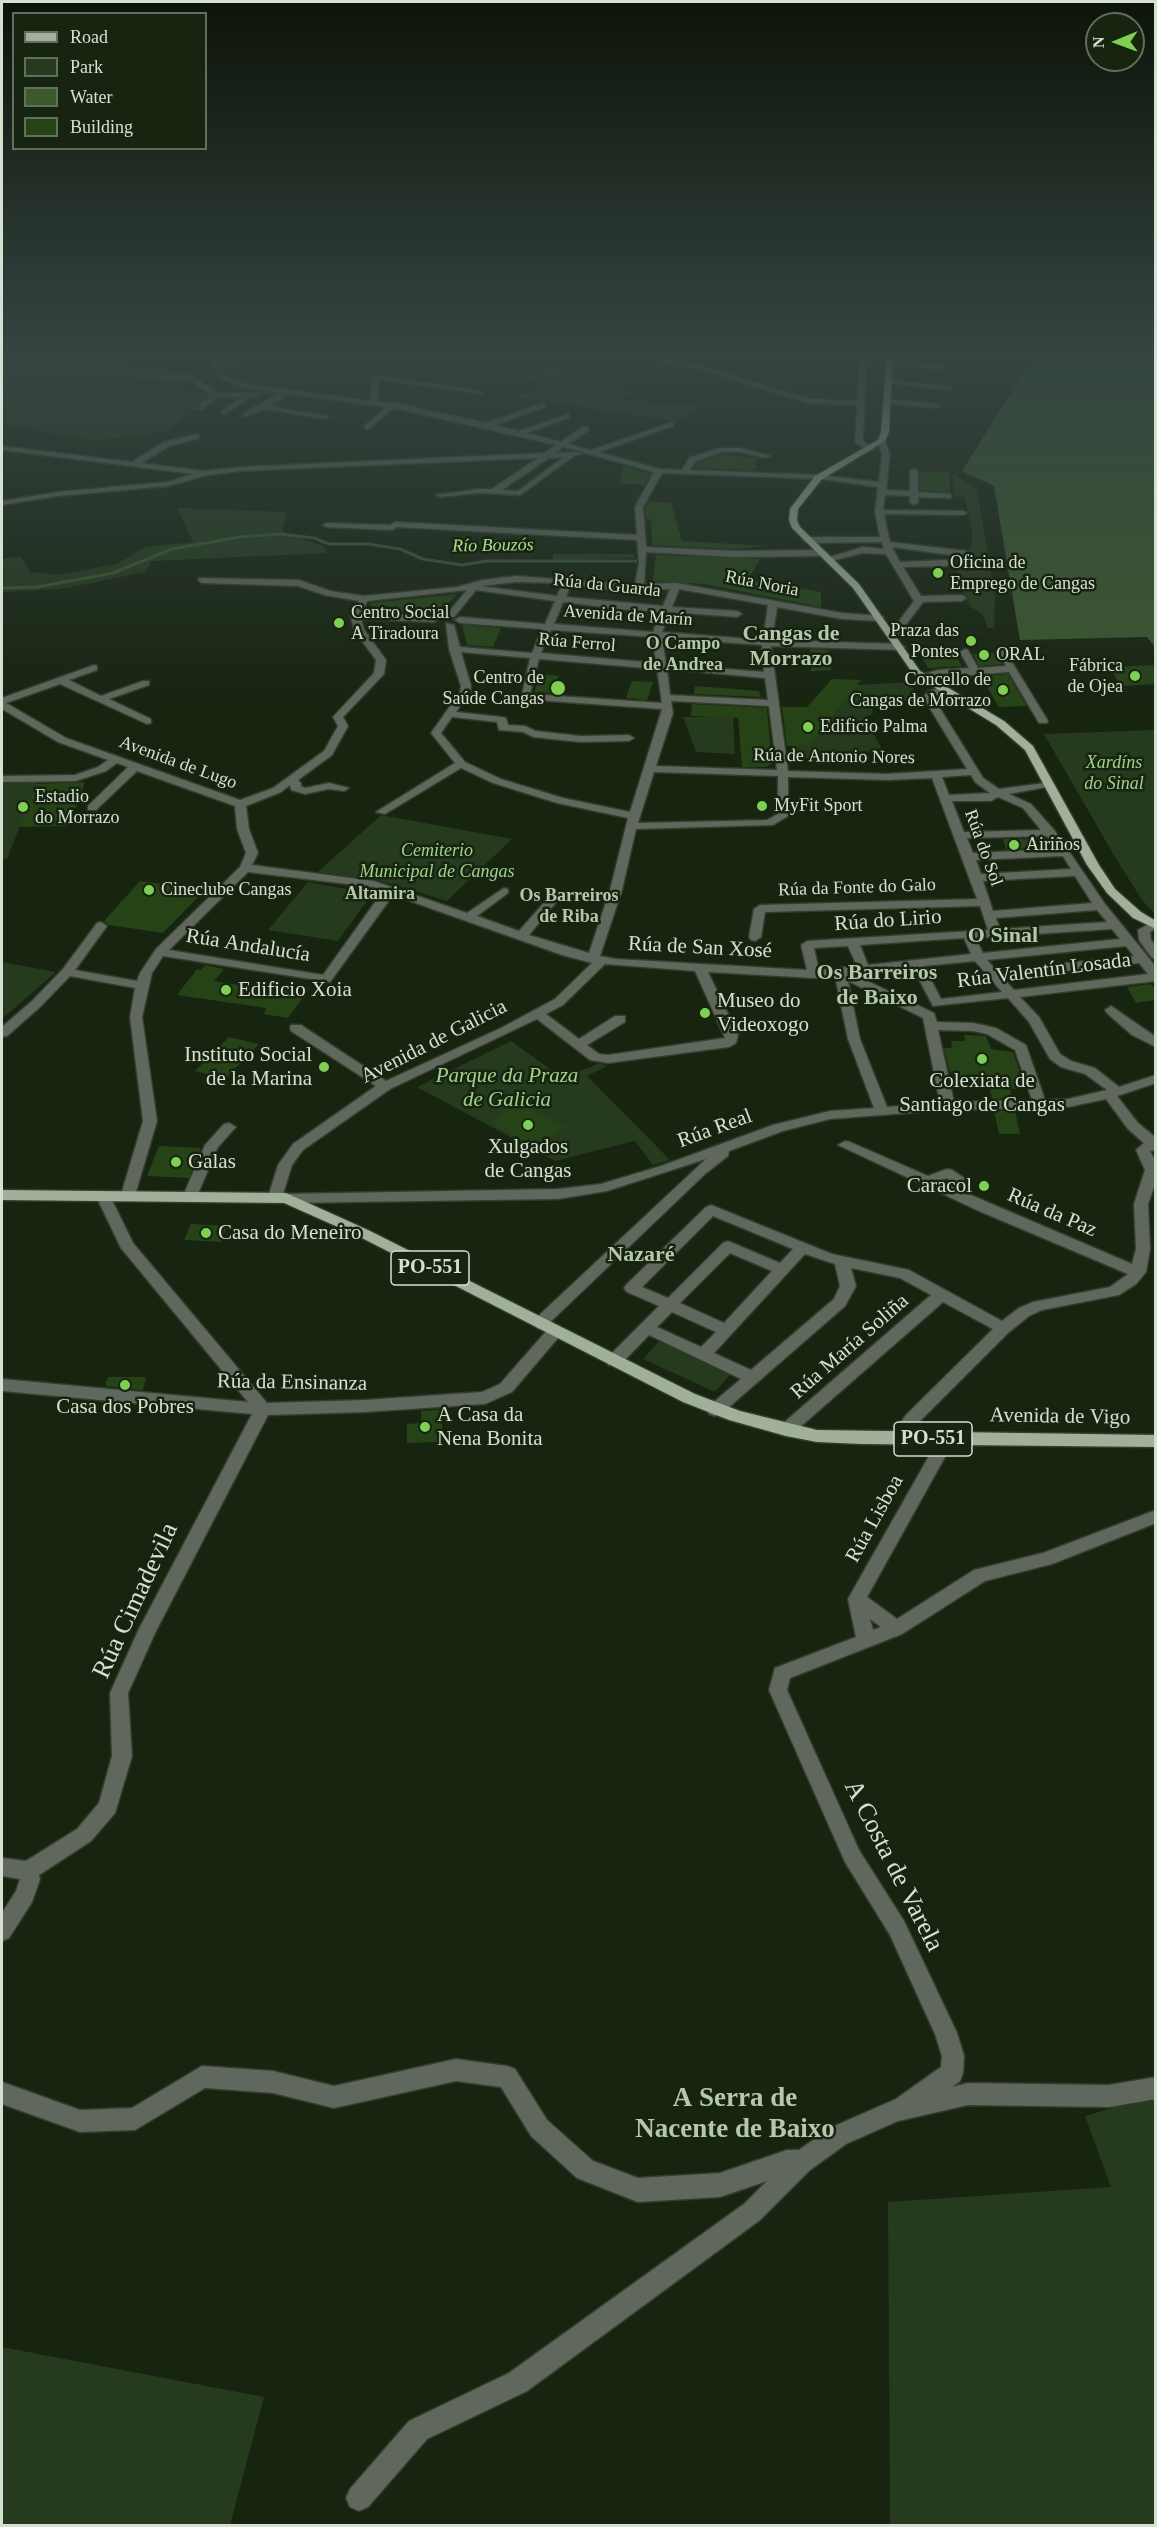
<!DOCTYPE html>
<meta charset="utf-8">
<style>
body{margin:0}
#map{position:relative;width:1157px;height:2527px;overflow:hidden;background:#172410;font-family:Georgia,serif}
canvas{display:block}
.frame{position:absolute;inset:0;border:3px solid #d6e0d2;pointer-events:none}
.legend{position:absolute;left:12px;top:12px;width:195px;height:138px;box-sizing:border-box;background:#172410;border:2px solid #636f5e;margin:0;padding:8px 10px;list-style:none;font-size:18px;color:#d6e0d2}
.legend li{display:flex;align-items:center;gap:12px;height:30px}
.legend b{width:30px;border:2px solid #636f5e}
.north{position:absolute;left:1085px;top:12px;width:60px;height:60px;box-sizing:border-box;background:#172410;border:2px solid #636f5e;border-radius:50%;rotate:269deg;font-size:16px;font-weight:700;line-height:24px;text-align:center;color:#d6e0d2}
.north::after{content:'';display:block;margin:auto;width:21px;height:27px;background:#7fd052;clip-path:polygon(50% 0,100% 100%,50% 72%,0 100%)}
</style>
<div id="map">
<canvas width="1157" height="2527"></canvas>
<div class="frame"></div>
<ul class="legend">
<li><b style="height:8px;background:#a1b09a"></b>Road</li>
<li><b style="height:16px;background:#263a1d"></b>Park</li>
<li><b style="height:16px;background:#3b592d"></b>Water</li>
<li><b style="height:16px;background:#264317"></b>Building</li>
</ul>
<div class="north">N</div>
</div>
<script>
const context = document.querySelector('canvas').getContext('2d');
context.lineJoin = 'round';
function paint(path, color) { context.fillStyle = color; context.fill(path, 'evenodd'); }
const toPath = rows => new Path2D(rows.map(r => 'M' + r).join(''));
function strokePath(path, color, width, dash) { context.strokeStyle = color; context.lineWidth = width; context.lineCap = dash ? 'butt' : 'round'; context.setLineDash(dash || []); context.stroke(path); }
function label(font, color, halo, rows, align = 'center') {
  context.font = font + ' Georgia,serif'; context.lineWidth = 5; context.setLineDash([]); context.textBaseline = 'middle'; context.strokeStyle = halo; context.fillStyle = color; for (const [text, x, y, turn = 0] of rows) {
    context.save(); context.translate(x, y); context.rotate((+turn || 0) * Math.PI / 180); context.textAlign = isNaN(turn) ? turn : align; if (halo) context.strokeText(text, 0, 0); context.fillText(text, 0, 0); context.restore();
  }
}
const green = toPath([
 [2,356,132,356,120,365,177,366,151,378,96,378,95,383,134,383,130,390,183,390,182,392,216,395,167,431,94,441,2,423],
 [563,366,569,369,558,376,593,381,630,391,623,400,698,406,677,422,513,396,543,389,539,384,532,382,527,374],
 [953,474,977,489,995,597,994,628,988,628,983,615,970,606,956,577,959,566,970,561,969,553,973,537,965,498,954,496],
 [177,508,287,512,282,531,323,546,327,553,152,561,145,572,61,589,2,592,2,559,21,556,30,572,58,575,117,564,145,547,193,542],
 [553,554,635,554,635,558,553,560],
 [909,682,920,700,871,703,873,714,864,717,883,751,844,752,847,760,798,758,795,746,810,746,857,685],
 [683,717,733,717,735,754,696,752],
 [1155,730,1155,914,1142,900,1115,857,1044,734],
 [2,783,37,783,7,859,2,859],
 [381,815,512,839,447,901,377,880,318,872],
 [308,882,372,894,338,941,268,930],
 [2,962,56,972,2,1019],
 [511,1041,563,1078,600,1063,607,1066,587,1076,670,1160,653,1165,635,1141,555,1161,417,1087],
 [659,1341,730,1375,715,1392,643,1359],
 [1155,2096,1155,2525,890,2525,888,2202,1111,2187,1085,2116],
 [2,2347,264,2397,230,2525,2,2525]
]);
const water = toPath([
 [1037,356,1155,356,1155,647,1147,637,1020,640,994,486,962,471,1019,380]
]);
const stream = toPath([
 [217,356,223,363,241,361,248,356],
 [2,588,37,587,113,573,172,549,240,537,280,534,314,538,329,544,368,544,400,549,423,559,462,565,487,561,636,561]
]);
const building = toPath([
 [721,454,757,458,755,470,694,468,697,464],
 [623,466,650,474,644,485,619,483],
 [920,471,950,473,950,492,920,490],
 [649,501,671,503,682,541,767,546,735,549,652,545,651,519,646,519,645,508],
 [656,555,760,559,748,580,821,592,821,607,704,584,653,581],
 [457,594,442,611,431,614,371,609,371,603],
 [462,625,501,628,493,647,467,645],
 [810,649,829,650,831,670,811,671],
 [953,652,962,666,928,668,920,654],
 [995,653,1002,664,979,666,973,654],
 [1155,665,1155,684,1121,686,1110,667],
 [541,674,559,676,552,693,534,692],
 [1008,674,1027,706,999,707,981,677],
 [832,679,861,680,810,746,787,746,782,707,807,707],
 [632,681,653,682,647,700,626,698],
 [695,686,759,691,761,697,694,694],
 [692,704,767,708,772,764,766,767,742,767,738,718,691,716],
 [85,782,69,826,19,827,36,784],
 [1003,839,1033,839,1039,848,1006,849],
 [140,881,191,888,205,890,163,933,109,925,104,921],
 [205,965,224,969,214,981,281,992,288,985,309,989,288,1018,264,1014,266,1008,177,995,197,969,201,970],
 [1151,984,1155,989,1155,1000,1136,1003,1127,987],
 [964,1035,986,1036,991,1049,1013,1052,1026,1089,1010,1089,1012,1098,992,1099,990,1089,959,1088,956,1078,954,1078,949,1069,944,1048,952,1048,951,1041,965,1041],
 [229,1037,259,1044,225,1079,195,1071],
 [520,1103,566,1127,537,1148,490,1123],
 [994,1111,1015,1111,1020,1134,999,1134],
 [159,1146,201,1148,189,1178,147,1176],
 [191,1224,227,1226,221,1242,184,1240],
 [108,1377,146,1377,143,1390,105,1386],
 [447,1409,448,1421,442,1422,443,1442,407,1443,407,1424,421,1423,421,1411]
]);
const minor = toPath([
 [211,356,217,356,223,375,245,384,370,401,372,379,379,376,481,391,483,394,379,380,377,402,394,403,486,423,543,403,546,407,495,425,519,431,569,414,569,418,527,433,561,442,582,427,588,427,588,431,568,444,591,450,673,422,673,426,599,452,659,469,682,470,689,458,720,448,740,448,770,456,766,458,740,452,721,452,695,462,690,470,820,475,879,482,882,454,877,441,881,439,885,441,890,454,886,490,910,491,910,471,914,469,918,471,918,492,951,494,951,498,948,498,918,497,918,503,914,505,910,503,910,496,885,495,883,510,963,511,967,513,963,515,884,514,890,542,966,551,970,554,966,557,892,547,900,562,946,560,950,563,946,566,903,567,921,596,962,595,966,598,962,601,923,602,896,638,888,636,914,601,886,554,863,553,827,562,823,559,863,547,884,549,882,542,807,543,803,540,807,537,880,537,875,512,878,487,821,479,662,473,643,507,646,547,735,551,821,550,825,553,821,556,735,557,646,552,644,584,676,583,842,613,882,616,884,618,879,621,842,619,777,607,772,640,900,644,905,647,900,650,771,646,788,771,887,774,967,769,923,697,929,691,944,687,947,688,947,692,933,697,983,778,999,789,1052,782,1052,786,1009,794,1031,804,1055,831,1105,904,1156,967,1156,981,1020,997,1039,1017,1060,1054,1071,1061,1095,1068,1119,1087,1156,1075,1156,1083,1117,1096,1138,1123,1156,1138,1156,1150,1150,1151,1156,1162,1156,1181,1148,1204,1150,1249,1146,1272,1136,1284,1119,1295,1042,1310,1029,1316,1009,1332,918,1423,904,1442,892,1442,890,1438,906,1415,993,1329,943,1302,792,1434,786,1436,780,1434,778,1430,780,1426,931,1295,900,1278,851,1268,856,1286,845,1306,721,1414,715,1416,709,1414,707,1410,709,1406,741,1379,649,1335,620,1365,608,1365,606,1361,608,1357,659,1306,627,1292,624,1288,627,1284,706,1207,711,1205,832,1254,909,1270,1002,1321,1019,1308,1033,1302,1110,1287,1128,1274,979,1211,838,1145,845,1141,850,1142,928,1176,947,1169,952,1170,966,1179,959,1190,1132,1264,1136,1249,1134,1204,1145,1170,1136,1150,1144,1143,1128,1129,1106,1099,1068,1107,948,1110,830,1119,783,1131,729,1151,728,1156,705,1174,544,1328,539,1329,531,1324,534,1320,706,1159,607,1191,558,1199,286,1203,270,1200,268,1197,278,1165,293,1144,376,1086,291,1031,290,1028,291,1025,301,1025,386,1081,501,1028,555,999,592,963,562,955,393,895,330,982,163,956,152,973,142,1017,157,1121,135,1195,128,1200,123,1198,121,1195,143,1121,130,1017,135,988,70,976,40,1007,7,1036,2,1037,2,1027,32,1001,63,969,97,923,101,922,107,926,75,970,137,981,140,973,156,949,240,867,246,853,237,829,235,806,137,771,96,810,88,810,88,806,128,767,117,763,106,771,76,781,2,782,2,776,75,775,98,767,108,760,58,742,2,709,2,698,94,665,97,666,97,670,69,680,101,696,143,681,149,681,149,685,109,699,151,719,151,723,147,724,60,684,6,703,66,738,240,800,273,788,324,751,338,726,333,717,374,673,376,660,354,630,351,616,359,601,325,595,298,586,202,583,198,580,199,578,299,580,330,591,364,596,457,587,483,580,516,576,635,585,639,563,637,540,397,527,392,530,327,527,323,525,327,523,390,525,395,522,637,535,635,507,654,472,563,447,556,453,578,452,582,454,574,456,520,495,479,493,440,497,436,495,479,489,492,489,538,458,240,471,208,475,168,486,58,496,2,505,2,501,58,492,168,482,193,474,2,450,2,446,132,462,164,442,197,434,200,438,170,446,141,463,204,471,240,467,545,453,556,445,394,408,367,430,364,426,387,407,288,394,271,406,329,417,325,419,265,409,244,417,244,413,281,393,244,388,218,377,211,356],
 [564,457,518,491,502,490,549,458,564,457],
 [516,582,563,583,557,596,480,586,516,582],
 [571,584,618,591,670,589,663,606,566,597,571,584],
 [679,589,768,605,763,640,662,632,670,612,737,617,742,614,737,611,672,607,679,589],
 [467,590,448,613,448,617,454,617,476,590,555,601,545,624,460,617,455,620,460,623,542,629,532,653,460,647,454,625,446,623,449,649,461,686,460,692,431,733,455,763,376,812,385,814,461,768,493,783,557,803,628,818,610,890,589,953,529,935,558,900,558,896,550,896,519,931,477,916,508,893,508,889,504,888,467,913,374,881,252,865,258,853,249,829,246,806,281,792,290,785,291,790,305,794,329,789,344,791,349,788,329,783,305,788,301,786,301,783,298,780,332,755,348,726,343,717,384,674,386,660,364,630,361,619,434,622,439,619,434,616,362,613,367,601,467,590],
 [563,602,619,609,661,612,653,632,554,624,563,602],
 [551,630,653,637,656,663,541,653,551,630],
 [662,638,762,645,764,672,666,664,662,638],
 [461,652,530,658,521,699,662,709,630,812,563,798,501,779,465,762,441,733,452,717,497,722,499,730,523,732,533,737,580,742,629,741,634,738,629,735,580,736,536,731,525,726,508,725,506,718,502,717,456,712,470,692,471,686,461,652],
 [539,659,657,669,662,703,530,694,539,659],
 [667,669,765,678,768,700,670,695,667,669],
 [671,701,769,706,777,770,656,766,673,713,671,701],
 [654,772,778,776,778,814,767,820,638,823,654,772],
 [971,775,975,782,990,793,949,795,942,777,971,775],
 [788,777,887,780,932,778,977,899,760,905,754,909,749,937,751,940,755,941,761,937,765,912,980,906,988,930,807,941,801,945,807,970,616,959,600,956,622,890,636,829,773,825,788,816,788,777],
 [998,797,1023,808,1041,830,964,832,952,801,991,801,998,797],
 [1047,836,1058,849,973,853,967,838,1047,836],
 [1063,856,1071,869,981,874,976,860,1063,856],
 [248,872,372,887,383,891,323,975,169,950,248,872],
 [1075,876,1092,903,993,911,983,881,1075,876],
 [1097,910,1107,922,1000,929,996,918,1097,910],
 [1112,929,1120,939,983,953,975,938,1112,929],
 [964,938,971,954,868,965,860,945,964,938],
 [848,946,857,966,819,970,814,948,848,946],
 [1126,946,1134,956,1046,965,1040,969,1046,973,1139,963,1148,974,1014,990,987,960,1126,946],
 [975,961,1002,992,941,999,924,966,975,961],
 [605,964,695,971,725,1038,608,1055,599,1054,587,1045,625,1022,625,1016,615,1016,579,1039,546,1014,563,1005,605,964],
 [913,968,933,1006,1008,998,1029,1022,1050,1059,1061,1067,1085,1074,1107,1090,1068,1099,1045,1100,1026,1045,996,1028,973,1023,937,1022,934,1013,853,974,913,968],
 [708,972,814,978,835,976,848,1039,874,1108,830,1111,773,1125,661,1166,601,1184,558,1189,283,1194,292,1165,303,1150,390,1089,537,1019,590,1060,608,1063,729,1047,736,1043,738,1035,708,972],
 [848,981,923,1018,940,1103,887,1107,860,1039,848,981],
 [938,1030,973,1031,987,1034,1015,1050,1032,1100,954,1102,938,1030],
 [947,1178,951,1181,948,1185,940,1181,947,1178],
 [713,1216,793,1249,780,1263,728,1241,723,1243,668,1298,642,1287,713,1216],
 [730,1253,772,1271,724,1323,680,1303,730,1253],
 [805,1254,835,1264,840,1286,834,1299,751,1370,714,1353,805,1254],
 [672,1312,716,1332,701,1347,657,1327,672,1312],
 [629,356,645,356,706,367,809,399,857,401,860,356,866,356,863,441,875,449,868,451,855,442,857,405,808,403,705,371,629,356],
 [890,361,943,366,946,368,943,370,888,364,890,361],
 [191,375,217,393,256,393,260,395,250,397,224,415,221,411,241,397,218,397,201,410,197,408,211,395,189,379,155,379,152,377,155,375,191,375],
 [889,380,949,386,953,388,949,390,887,383,889,380],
 [887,399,937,404,941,406,937,408,884,403,887,399],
 [965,649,968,650,978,668,1006,666,996,651,1004,649,1048,721,1047,723,1039,723,1009,672,922,679,917,676,938,670,969,668,960,652,965,649],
 [1154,921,1156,929,1150,932,1151,940,1156,946,1156,959,1152,958,1139,940,1138,930,1154,921],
 [1111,1006,1156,1037,1156,1047,1132,1035,1107,1013,1105,1010,1111,1006],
 [229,1123,236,1127,218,1147,197,1196,195,1199,185,1199,183,1196,205,1145,224,1124,229,1123],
 [103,1191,110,1196,133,1243,267,1403,365,1400,482,1392,500,1384,549,1328,555,1327,563,1332,512,1392,485,1404,365,1412,268,1415,156,1631,128,1693,132,1756,115,1813,91,1841,39,1875,40,1879,32,1902,9,1938,2,1941,2,1913,16,1891,20,1879,2,1876,2,1858,26,1861,77,1829,99,1803,112,1756,110,1693,138,1631,252,1414,2,1391,2,1379,248,1402,121,1248,96,1196,103,1191],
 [947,1433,953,1435,955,1439,867,1597,897,1619,974,1570,1043,1553,1156,1510,1156,1523,1052,1564,985,1581,902,1634,790,1678,787,1690,859,1850,904,1921,957,2033,964,2056,963,2073,960,2081,952,2087,968,2083,1109,2085,1156,2077,1156,2099,1109,2107,968,2105,898,2121,846,2144,810,2170,760,2220,527,2391,427,2439,368,2507,359,2511,350,2507,346,2498,350,2489,409,2421,509,2373,744,2204,767,2181,720,2197,638,2202,577,2178,531,2136,501,2087,456,2081,334,2108,273,2093,205,2088,135,2130,80,2132,2,2104,2,2082,80,2110,132,2108,202,2066,273,2071,334,2086,456,2059,507,2066,515,2069,547,2120,593,2161,638,2178,720,2173,787,2150,799,2150,830,2128,896,2099,941,2067,942,2056,935,2034,890,1935,845,1862,769,1690,775,1668,856,1637,848,1599,941,1435,947,1433],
 [870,1619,881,1627,873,1630,870,1619]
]);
const major = toPath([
 [887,356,893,356,889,432,885,441,821,480,798,509,797,520,800,527,859,584,920,671,1004,721,1033,746,1099,865,1115,889,1141,912,1156,921,1156,929,1133,918,1107,893,1087,865,1025,750,996,725,914,675,853,588,792,528,789,520,790,509,815,476,878,440,881,432,887,356],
 [2,1190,286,1193,368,1230,695,1394,740,1411,817,1430,1156,1435,1156,1447,862,1444,817,1442,786,1436,729,1420,683,1402,358,1236,284,1203,2,1200,2,1190]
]);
const markers = [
 [938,573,6,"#7fd052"],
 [339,623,6,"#7fd052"],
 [971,641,6,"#7fd052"],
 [984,655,6,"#7fd052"],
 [1135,676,6,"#7fd052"],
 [558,688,8,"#7fd052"],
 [1003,690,6,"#7fd052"],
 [808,727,6,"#7fd052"],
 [762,806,6,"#7fd052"],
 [23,807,6,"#7fd052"],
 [1014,845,6,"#7fd052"],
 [149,890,6,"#7fd052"],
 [226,990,6,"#7fd052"],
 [705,1013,6,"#7fd052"],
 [982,1059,6,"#7fd052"],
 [324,1067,6,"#7fd052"],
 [528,1125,6,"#7fd052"],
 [176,1162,6,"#7fd052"],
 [984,1186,6,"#7fd052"],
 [206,1233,6,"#7fd052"],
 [125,1385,6,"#7fd052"],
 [425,1427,6,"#7fd052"]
];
const farWaternames = [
 ["Río Bouzós",493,546,-1]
];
const farPoinames = [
 ["Oficina de",950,563],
 ["Emprego de Cangas",950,584],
 ["Centro Social",351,613],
 ["A Tiradoura",351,634],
 ["Praza das",959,631,"right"],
 ["Pontes",959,652,"right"],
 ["ORAL",996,655],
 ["Fábrica",1123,666,"right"],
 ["de Ojea",1123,687,"right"],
 ["Centro de",544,678,"right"],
 ["Saúde Cangas",544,699,"right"],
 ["Concello de",991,680,"right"],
 ["Cangas de Morrazo",991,701,"right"],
 ["Edificio Palma",820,727],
 ["Estadio",35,797],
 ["do Morrazo",35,818],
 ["MyFit Sport",774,806],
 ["Airiños",1026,845],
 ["Cineclube Cangas",161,890]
];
const farStreetnames = [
 ["Rúa Noria",762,584,11],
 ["Rúa da Guarda",607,586,6],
 ["Avenida de Marín",628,616,4],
 ["Rúa Ferrol",577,643,5],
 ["Rúa de Antonio Nores",834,757,1],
 ["Avenida de Lugo",178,763,20],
 ["Rúa do Sol",983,848,70],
 ["Rúa da Fonte do Galo",857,888,-2]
];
const farNeighbourhoodnames = [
 ["O Campo",683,644],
 ["de Andrea",683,665],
 ["Altamira",380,894],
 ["Os Barreiros",569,896],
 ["de Riba",569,917]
];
const farParknames = [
 ["Xardíns",1114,763],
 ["do Sinal",1114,784],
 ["Cemiterio",437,851],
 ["Municipal de Cangas",437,872]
];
const shields = [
 [430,1268,78],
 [933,1439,78]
];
const shieldNames = [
 ["PO-551",430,1268],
 ["PO-551",933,1439]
];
const streetNames = [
 ["Rúa do Lirio",888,921,-4],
 ["Rúa Andalucía",248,946,9],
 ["Rúa de San Xosé",700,948,3],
 ["Rúa Valentín Losada",1044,971,-7],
 ["Avenida de Galicia",434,1042,-27],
 ["Rúa Real",715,1129,-20],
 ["Rúa da Paz",1052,1213,23],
 ["Rúa María Soliña",850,1347,-41],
 ["Rúa da Ensinanza",292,1383,1],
 ["Avenida de Vigo",1060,1417,1],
 ["Rúa Lisboa",875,1519,-61]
];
const poiNames = [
 ["Edificio Xoia",238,990],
 ["Museo do",717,1001],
 ["Videoxogo",717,1025],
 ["Instituto Social",312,1055,"right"],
 ["de la Marina",312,1079,"right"],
 ["Colexiata de",982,1081,"center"],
 ["Santiago de Cangas",982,1105,"center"],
 ["Xulgados",528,1147,"center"],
 ["de Cangas",528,1171,"center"],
 ["Galas",188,1162],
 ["Caracol",972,1186,"right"],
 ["Casa do Meneiro",218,1233],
 ["Casa dos Pobres",125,1407,"center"],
 ["A Casa da",437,1415],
 ["Nena Bonita",437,1439]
];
const parkNames = [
 ["Parque da Praza",507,1076],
 ["de Galicia",507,1100]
];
const farDistrictnames = [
 ["Cangas de",791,634],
 ["Morrazo",791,659]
];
const neighbourhoodNames = [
 ["O Sinal",1003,936],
 ["Os Barreiros",877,973],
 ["de Baixo",877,998],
 ["Nazaré",641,1255]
];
const nearStreetnames = [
 ["Rúa Cimadevila",136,1601,-65],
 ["A Costa de Varela",893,1866,63]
];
const nearNeighbourhoodnames = [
 ["A Serra de",735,2099],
 ["Nacente de Baixo",735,2130]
];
paint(green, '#263a1d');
paint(water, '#3b592d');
strokePath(stream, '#3b592d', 3);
paint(building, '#264317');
strokePath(minor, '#323e2b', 3);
strokePath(major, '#323e2b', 3);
paint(minor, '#60675d');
paint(major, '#a1b09a');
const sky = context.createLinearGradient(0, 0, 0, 710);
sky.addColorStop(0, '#0d1409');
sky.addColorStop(0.5, '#364542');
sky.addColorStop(1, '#36454200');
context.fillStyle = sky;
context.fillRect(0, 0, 1157, 710);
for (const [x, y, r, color] of markers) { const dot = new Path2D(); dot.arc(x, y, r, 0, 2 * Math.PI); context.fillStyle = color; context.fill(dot); strokePath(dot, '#172410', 2); }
label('italic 18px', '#aada94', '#172410', farWaternames);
label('18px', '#d6e0d2', '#172410', farPoinames, 'left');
label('18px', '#d6e0d2', '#172410', farStreetnames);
label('bold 18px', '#b5c7ad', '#172410', farNeighbourhoodnames);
label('italic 18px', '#a2d28c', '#172410', farParknames);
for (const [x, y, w] of shields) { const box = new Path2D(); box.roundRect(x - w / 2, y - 17, w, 34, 4.5); context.fillStyle = '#172410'; context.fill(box); strokePath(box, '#d6e0d2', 1.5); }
label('bold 20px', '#d6e0d2', null, shieldNames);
label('21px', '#d6e0d2', '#172410', streetNames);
label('21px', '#d6e0d2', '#172410', poiNames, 'left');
label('italic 21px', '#a2d28c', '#172410', parkNames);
label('bold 22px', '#b5c7ad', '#172410', farDistrictnames);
label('bold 22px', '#b5c7ad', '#172410', neighbourhoodNames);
label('26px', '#d6e0d2', '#172410', nearStreetnames);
label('bold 27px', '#b5c7ad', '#172410', nearNeighbourhoodnames);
</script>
